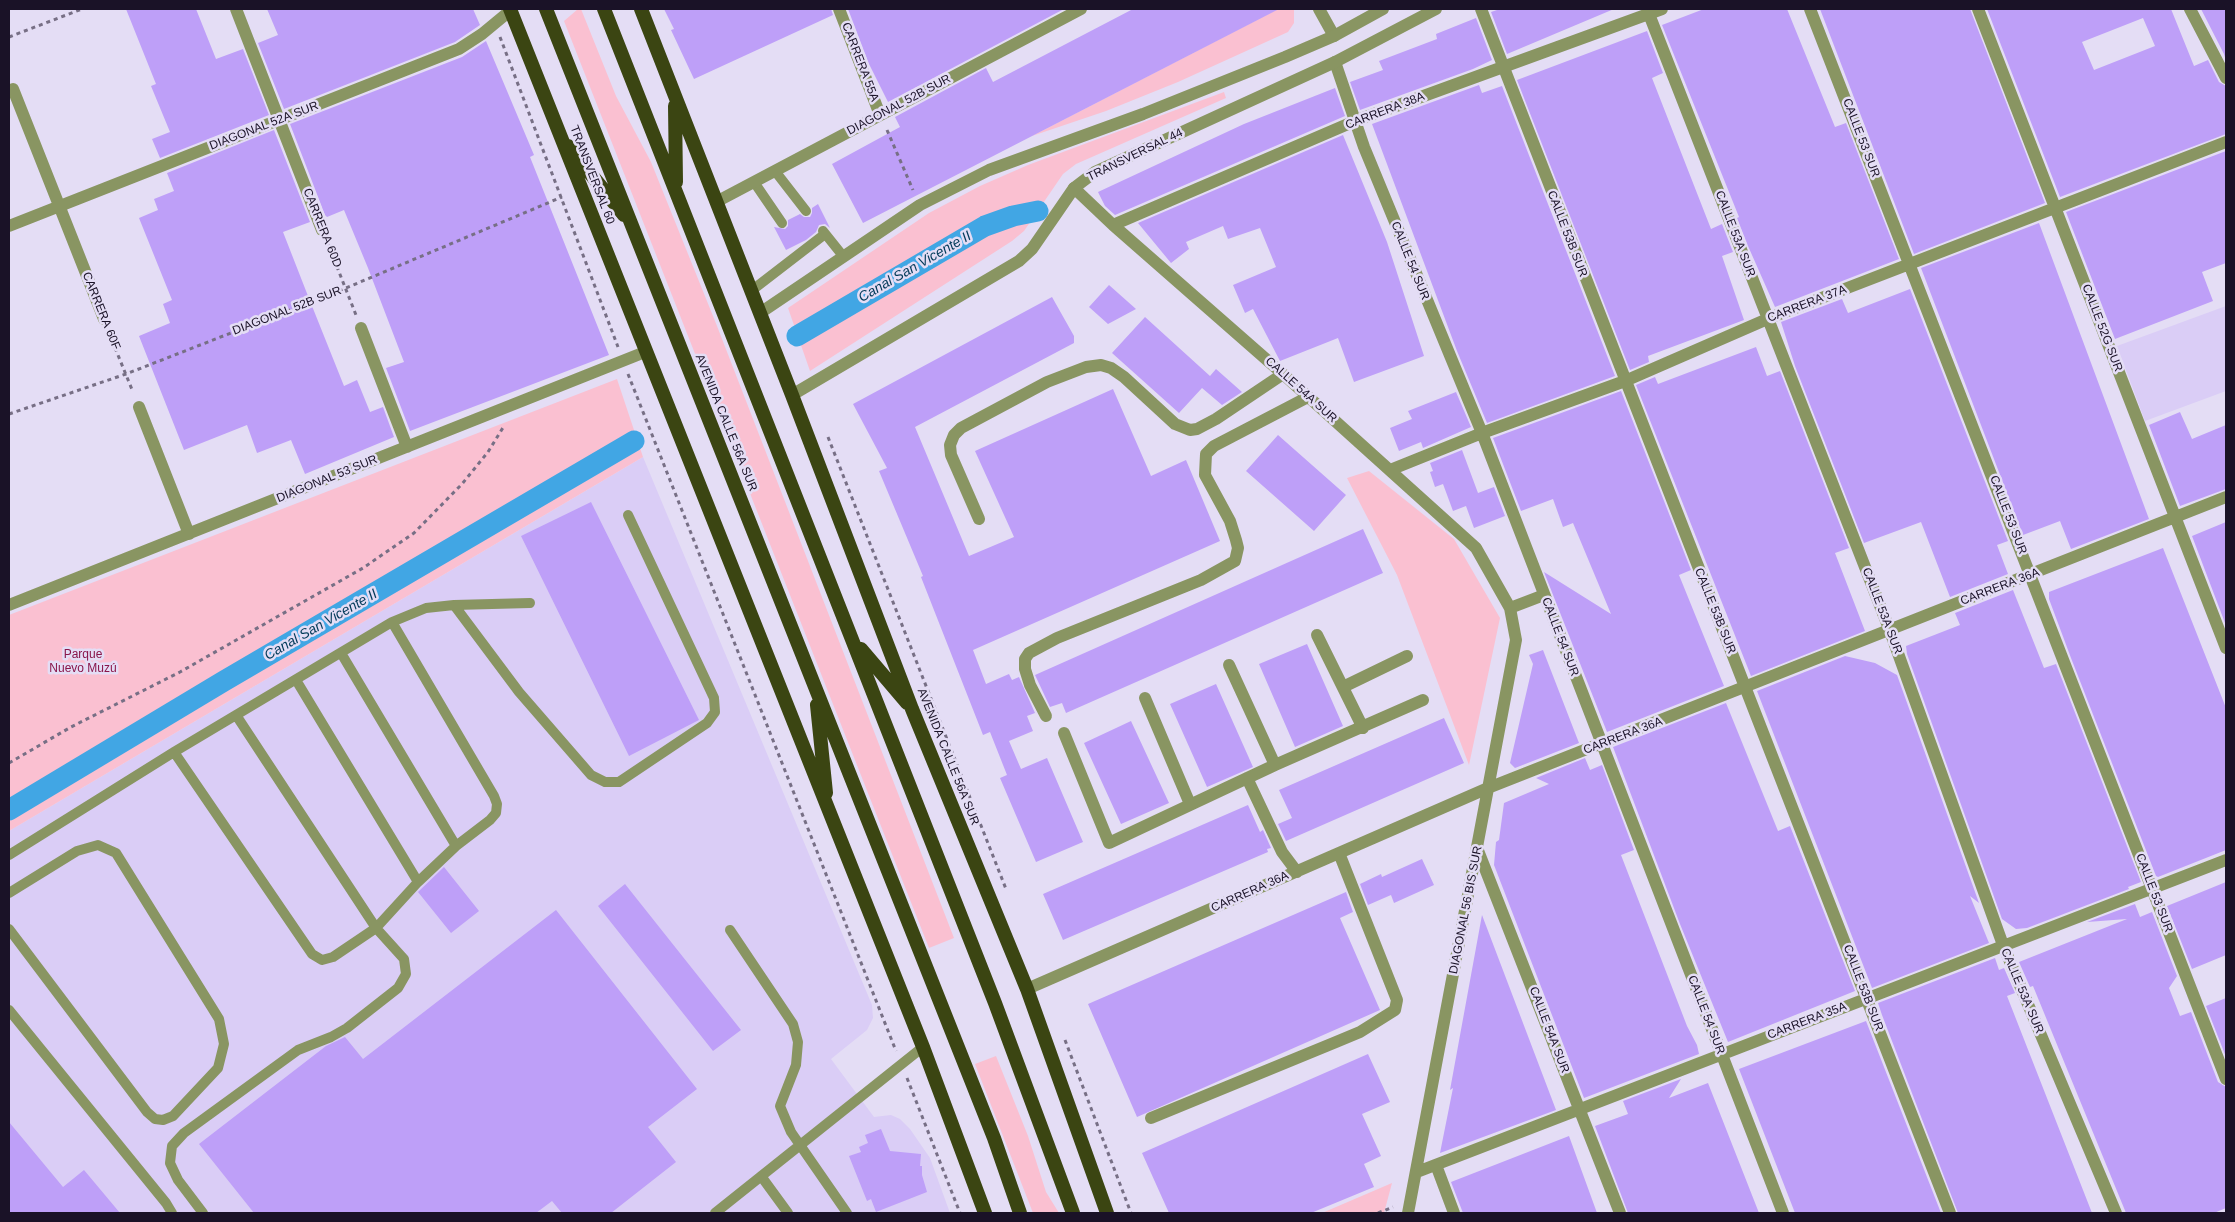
<!DOCTYPE html>
<meta charset="utf-8">
<style>
body{margin:0}
#map{position:relative;width:2235px;height:1222px;overflow:hidden;background:#e4ddf5;font-family:Helvetica,sans-serif}
canvas{display:block}
.frame{position:absolute;inset:0;border:10px solid #1a1227;pointer-events:none}
</style>
<div id="map">
<canvas width="2235" height="1222"></canvas>
<div class="frame"></div>
</div>
<script>
const context = document.querySelector('canvas').getContext('2d');
context.lineJoin = 'round';
function paint(path, color) { context.fillStyle = color; context.fill(path, 'evenodd'); }
const toPath = rows => new Path2D(rows.map(r => 'M' + r).join(''));
function strokePath(path, color, width, dash) { context.strokeStyle = color; context.lineWidth = width; context.lineCap = dash ? 'butt' : 'round'; context.setLineDash(dash || []); context.stroke(path); }
function label(font, color, halo, rows, align = 'center') {
  context.font = font + ' Helvetica,sans-serif'; context.lineWidth = 5; context.setLineDash([]); context.textBaseline = 'middle'; context.strokeStyle = halo; context.fillStyle = color; for (const [text, x, y, turn = 0] of rows) {
    context.save(); context.translate(x, y); context.rotate((+turn || 0) * Math.PI / 180); context.textAlign = isNaN(turn) ? turn : align; if (halo) context.strokeText(text, 0, 0); context.fillText(text, 0, 0); context.restore();
  }
}
const built = toPath([
 [2226,306,2226,391,2145,421,2117,346],
 [643,457,872,1005,873,1018,867,1030,831,1059,874,1117,891,1115,900,1119,910,1129,930,1158,950,1213,9,1213,9,831]
]);
const green = toPath([
 [578,9,581,9,616,96,651,162,717,326,954,938,929,948,564,21],
 [1278,9,1294,9,1294,23,1288,32,1178,82,1106,111,1032,136],
 [1224,92,1226,98,1076,164,1063,174,1024,231,1012,241,810,371,788,308,929,213,980,186,1028,165],
 [617,379,643,457,9,831,9,615],
 [1369,471,1454,539,1500,618,1469,765,1397,575,1347,478],
 [996,1056,1028,1136,1046,1192,1059,1213,1033,1213,975,1064],
 [1392,1183,1384,1213,1322,1213]
]);
const canal = toPath([
 [797,336,985,226,1013,216,1038,211],
 [9,810,224,681,634,441]
]);
const building = toPath([
 [126,9,196,9,216,59,243,49,269,115,160,158,152,139,170,132,151,86,156,84],
 [267,9,473,9,480,25,455,42,284,109,258,43,278,35],
 [664,9,831,9,833,15,694,79,671,30,674,29],
 [848,9,1064,9,888,102,869,64],
 [1133,9,1279,9,863,223,832,164,900,127,895,117,986,68,993,82],
 [1500,9,1614,9,1507,54,1491,12],
 [1704,9,1787,9,1835,127,1846,123,1899,259,1775,307,1748,246,1737,218,1739,217,1662,25],
 [1820,9,1970,9,2045,203,1914,254],
 [1987,9,2171,9,2194,66,2208,60,2219,82,2226,86,2226,134,2060,197],
 [2143,18,2155,46,2094,70,2082,42],
 [2201,9,2226,9,2226,61,2224,54],
 [1476,18,1492,60,1473,69,1360,110,1350,82,1383,70,1379,61,1437,39,1436,34],
 [1647,31,1663,73,1652,78,1711,229,1722,224,1733,252,1722,256,1744,320,1648,356,1649,362,1630,370,1517,80],
 [486,41,534,155,530,157,609,355,410,431,386,368,404,362,368,268,344,210,327,217,325,215,290,124,462,57],
 [1479,85,1482,93,1502,86,1615,376,1487,423,1457,351,1372,124],
 [1335,88,1345,116,1115,215,1105,206,1098,192,1244,124],
 [274,130,310,222,283,232,308,296,344,386,357,380,370,412,383,407,394,437,305,474,291,440,257,453,247,425,184,450,139,336,170,323,163,304,172,300,139,218,158,210,154,199,174,191,167,173],
 [1343,135,1387,242,1424,356,1354,382,1338,338,1280,361,1253,309,1245,313,1233,285,1276,267,1260,228,1228,239,1223,226,1186,242,1189,249,1171,263,1138,223],
 [2226,151,2226,263,2202,272,2213,301,2115,339,2066,212],
 [818,204,830,228,825,224,819,225,816,232,806,240,786,250,774,227,785,229,788,226,788,220,800,214,804,217,810,217,812,213,812,208],
 [2039,223,2149,519,2071,549,2060,521,2023,535,1921,268],
 [1109,285,1136,309,1108,324,1089,307],
 [1910,289,2008,541,1997,545,2008,574,1950,597,1921,522,1864,543,1795,366,1781,322,1842,299,1848,313],
 [1052,297,1074,336,1074,343,915,427,969,556,1014,537,975,451,1113,389,1151,476,1186,460,1220,541,973,650,986,684,1009,674,1012,680,1019,677,1035,713,1027,716,1033,731,1009,741,1021,769,1047,758,1083,842,1036,862,1000,778,1007,775,990,732,983,735,921,577,923,576,879,471,887,468,853,404],
 [1145,317,1210,376,1216,369,1242,392,1222,405,1202,388,1179,413,1112,353],
 [1756,347,1767,376,1780,371,1849,548,1835,553,1865,631,1751,676,1636,385,1655,377,1658,384],
 [1621,391,1691,570,1679,575,1724,686,1607,732,1544,572,1611,614,1573,523,1563,527,1553,499,1521,511,1493,438],
 [1456,392,1471,427,1423,448,1421,442,1399,451,1390,428,1412,419,1408,411],
 [2180,412,2192,439,2226,425,2226,489,2180,506,2149,425],
 [1278,435,1346,495,1314,531,1246,471],
 [1462,450,1478,493,1494,487,1505,516,1474,528,1466,506,1453,511,1443,484,1435,487,1430,472,1433,471,1430,463],
 [591,502,699,720,629,756,521,536],
 [2226,522,2226,623,2225,623,2192,536],
 [1363,529,1383,573,1066,713,1062,703,1050,707,1035,675],
 [2163,548,2226,708,2226,850,2158,877,2156,876,2071,658,2049,599,2049,592],
 [2013,590,2044,668,2056,664,2141,882,2128,887,2129,889,2027,928,2016,929,2002,919,1907,654,1906,646,1960,625,1955,613],
 [1307,644,1343,726,1295,747,1259,664],
 [1543,650,1579,743,1515,768,1510,763,1533,664,1529,655],
 [1845,656,1875,663,1897,675,1979,903,1970,896,1989,943,1872,988,1757,691],
 [1216,684,1253,767,1207,787,1170,704],
 [1726,703,1778,831,1790,826,1855,991,1728,1042,1680,924,1613,747],
 [1444,718,1464,763,1286,841,1278,824,1292,818,1279,790],
 [1131,721,1169,803,1121,824,1084,743],
 [1585,758,1590,770,1602,765,1634,850,1621,855,1687,1026,1697,1045,1699,1054,1584,1098,1494,865,1496,842,1499,840,1504,803,1549,784,1536,778],
 [1248,805,1260,832,1263,830,1271,848,1267,849,1268,852,1063,940,1043,894],
 [1422,859,1434,885,1394,903,1391,895,1368,905,1360,884,1381,874,1382,877],
 [444,867,479,911,451,933,418,892],
 [2226,882,2226,955,2192,969,2167,906],
 [625,884,741,1030,713,1051,598,906],
 [1346,892,1353,912,1340,918,1380,1010,1137,1117,1088,1004],
 [2135,904,2140,917,2152,912,2177,976,2169,988,2180,1016,2191,1012,2218,1082,2226,1087,2226,1208,2214,1213,2126,1213,2033,986,2030,987,2019,962,2127,919,2087,922],
 [556,910,697,1089,648,1127,676,1162,611,1213,562,1213,552,1201,536,1213,254,1213,199,1144,326,1046,345,1037,363,1059],
 [1482,915,1556,1110,1440,1153,1453,1088,1450,1090],
 [1995,958,1999,970,2004,968,2015,993,2007,996,2092,1213,1958,1213,1882,1015,1878,1003],
 [2226,998,2226,1057,2206,1006],
 [1866,1021,1941,1213,1795,1213,1739,1069],
 [1368,1054,1390,1102,1362,1114,1381,1156,1364,1164,1374,1187,1311,1213,1169,1213,1142,1153],
 [1681,1079,1669,1098,1708,1083,1759,1213,1628,1213,1595,1126,1628,1114,1623,1101],
 [9,1122,63,1187,84,1170,120,1213,9,1213],
 [881,1129,890,1151,921,1154,920,1166,922,1166,922,1175,927,1192,876,1212,871,1199,867,1201,849,1156,861,1152,859,1147,868,1143,865,1135],
 [1569,1136,1597,1213,1463,1213,1451,1182]
]);
const path = toPath([
 [9,37,82,9],
 [500,37,618,347],
 [887,130,913,190],
 [328,244,356,315],
 [109,333,133,392],
 [628,374,896,1051],
 [9,414,126,374,346,288,562,197],
 [828,437,1006,889],
 [9,763,71,727,180,672,363,568,414,533,462,484,488,452,504,426],
 [1065,1040,1131,1213],
 [907,1078,960,1213],
 [1378,1213,1393,1207]
]);
const service = toPath([
 [775,171,806,211],
 [754,182,782,223],
 [823,231,843,256],
 [751,291,825,234],
 [454,605,519,692,591,775,605,782,619,782,707,723,715,712,714,698,628,515],
 [341,653,456,846],
 [296,680,418,882],
 [174,752,312,954,322,960,333,957,376,928,418,882,456,846,490,820,496,813,497,804,494,796,392,622],
 [9,855,174,752,392,622,426,608,454,605,530,603],
 [9,893,77,851,98,845,116,853,219,1019,224,1044,218,1068,173,1116,163,1120,155,1119,147,1112,9,929],
 [730,930,793,1024,798,1042,796,1065,780,1106,791,1132,847,1213],
 [9,1010,166,1203,172,1213],
 [761,1176,788,1213],
 [203,1213,178,1180,170,1163,172,1146,184,1133,298,1050,331,1037,347,1028,398,988,406,974,404,959,376,928,236,715],
 [715,1213,923,1047]
]);
const minor = toPath([
 [236,9,322,230],
 [839,9,880,115],
 [1319,9,1334,36],
 [1481,9,1950,1213],
 [1647,9,1890,631,2003,945,2116,1213],
 [1810,9,2226,1079],
 [1978,9,2226,648],
 [2190,9,2226,78],
 [1335,62,1364,147,1482,433,1783,1213],
 [13,89,104,319],
 [1074,188,1113,225,1283,374,1476,548,1510,608,1516,640,1408,1213],
 [716,202,1081,9],
 [1113,225,1355,121,1662,9],
 [9,226,459,49,482,34,511,10],
 [361,328,407,447],
 [139,407,189,534],
 [1390,470,1482,433,1625,381,1772,317,2226,142],
 [979,519,951,455,950,445,954,435,961,428,1047,382,1086,367,1101,365,1111,368,1124,377,1175,424,1190,430,1197,429,1216,419,1283,374],
 [9,605,645,352],
 [1510,608,1544,595],
 [1317,635,1363,728],
 [1229,665,1275,765],
 [1343,687,1407,656],
 [1145,698,1190,804],
 [1046,716,1030,685,1025,669,1025,659,1029,653,1057,638,1201,580,1235,561,1238,548,1236,540,1230,521,1205,475,1206,454,1214,446,1308,397],
 [1064,733,1109,843,1275,765,1423,700],
 [1247,778,1282,852,1297,872],
 [1477,848,1620,1213],
 [1027,989,1488,788,2226,497],
 [1151,1118,1336,1042,1360,1032,1395,1010,1397,1000,1339,853],
 [1436,1165,1454,1213],
 [1417,1172,2226,860]
]);
const tertiary = toPath([
 [760,313,920,205,989,170,1143,114,1285,57,1334,36,1383,9],
 [792,395,1019,261,1032,249,1074,188,1095,172,1335,62,1436,9]
]);
const trunk = toPath([
 [510,9,923,1047,985,1213],
 [546,9,994,1138,1020,1213],
 [604,9,995,1003,1073,1213],
 [641,9,792,395,912,709,1027,989,1107,1213],
 [675,106,676,182],
 [568,146,624,215],
 [861,649,907,703],
 [817,705,826,793]
]);
const streetNames = [
 ["CARRERA 55A",860,62,69],
 ["DIAGONAL 52B SUR",899,105,-28],
 ["CARRERA 38A",1385,111,-21],
 ["DIAGONAL 52A SUR",264,126,-21],
 ["CALLE 53 SUR",1861,138,69],
 ["TRANSVERSAL 44",1135,155,-26],
 ["TRANSVERSAL 60",592,175,69],
 ["CARRERA 60D",322,228,68],
 ["CALLE 53B SUR",1567,234,69],
 ["CALLE 53A SUR",1735,234,69],
 ["CALLE 54 SUR",1410,261,68],
 ["CARRERA 37A",1807,304,-21],
 ["CARRERA 60F",101,311,68],
 ["DIAGONAL 52B SUR",287,311,-21],
 ["CALLE 52G SUR",2102,328,69],
 ["CALLE 54A SUR",1301,390,42],
 ["AVENIDA CALLE 56A SUR",726,423,68],
 ["DIAGONAL 53 SUR",327,479,-22],
 ["CALLE 53 SUR",2008,515,69],
 ["CARRERA 36A",2000,587,-21],
 ["CALLE 53B SUR",1715,611,68],
 ["CALLE 53A SUR",1882,611,69],
 ["CALLE 54 SUR",1560,637,69],
 ["CARRERA 36A",1623,736,-21],
 ["AVENIDA CALLE 56A SUR",948,757,68],
 ["CARRERA 36A",1250,892,-24],
 ["CALLE 53 SUR",2154,893,69],
 ["DIAGONAL 56 BIS SUR",1466,910,-79],
 ["CALLE 53B SUR",1863,988,69],
 ["CALLE 53A SUR",2022,991,67],
 ["CALLE 54 SUR",1706,1015,69],
 ["CARRERA 35A",1807,1021,-21],
 ["CALLE 54A SUR",1549,1030,69]
];
const parkNames = [
 ["Parque",83,655],
 ["Nuevo Muzú",83,669]
];
const waterNames = [
 ["Canal San Vicente II",915,267,-30],
 ["Canal San Vicente II",321,625,-30]
];
paint(built, '#dacdf6');
paint(green, '#fac0d1');
strokePath(canal, '#41a6e4', 21);
paint(building, '#be9ff8');
strokePath(path, '#776f85', 3, [4, 4]);
strokePath(service, '#899562', 10);
strokePath(minor, '#899562', 12);
strokePath(tertiary, '#899562', 12);
strokePath(trunk, '#3b4512', 14);
label('12px', '#1a1227', '#e4ddf5', streetNames);
label('12px', '#89164b', '#e4ddf5', parkNames);
label('italic 14px', '#003958', '#e4ddf5', waterNames);
</script>
